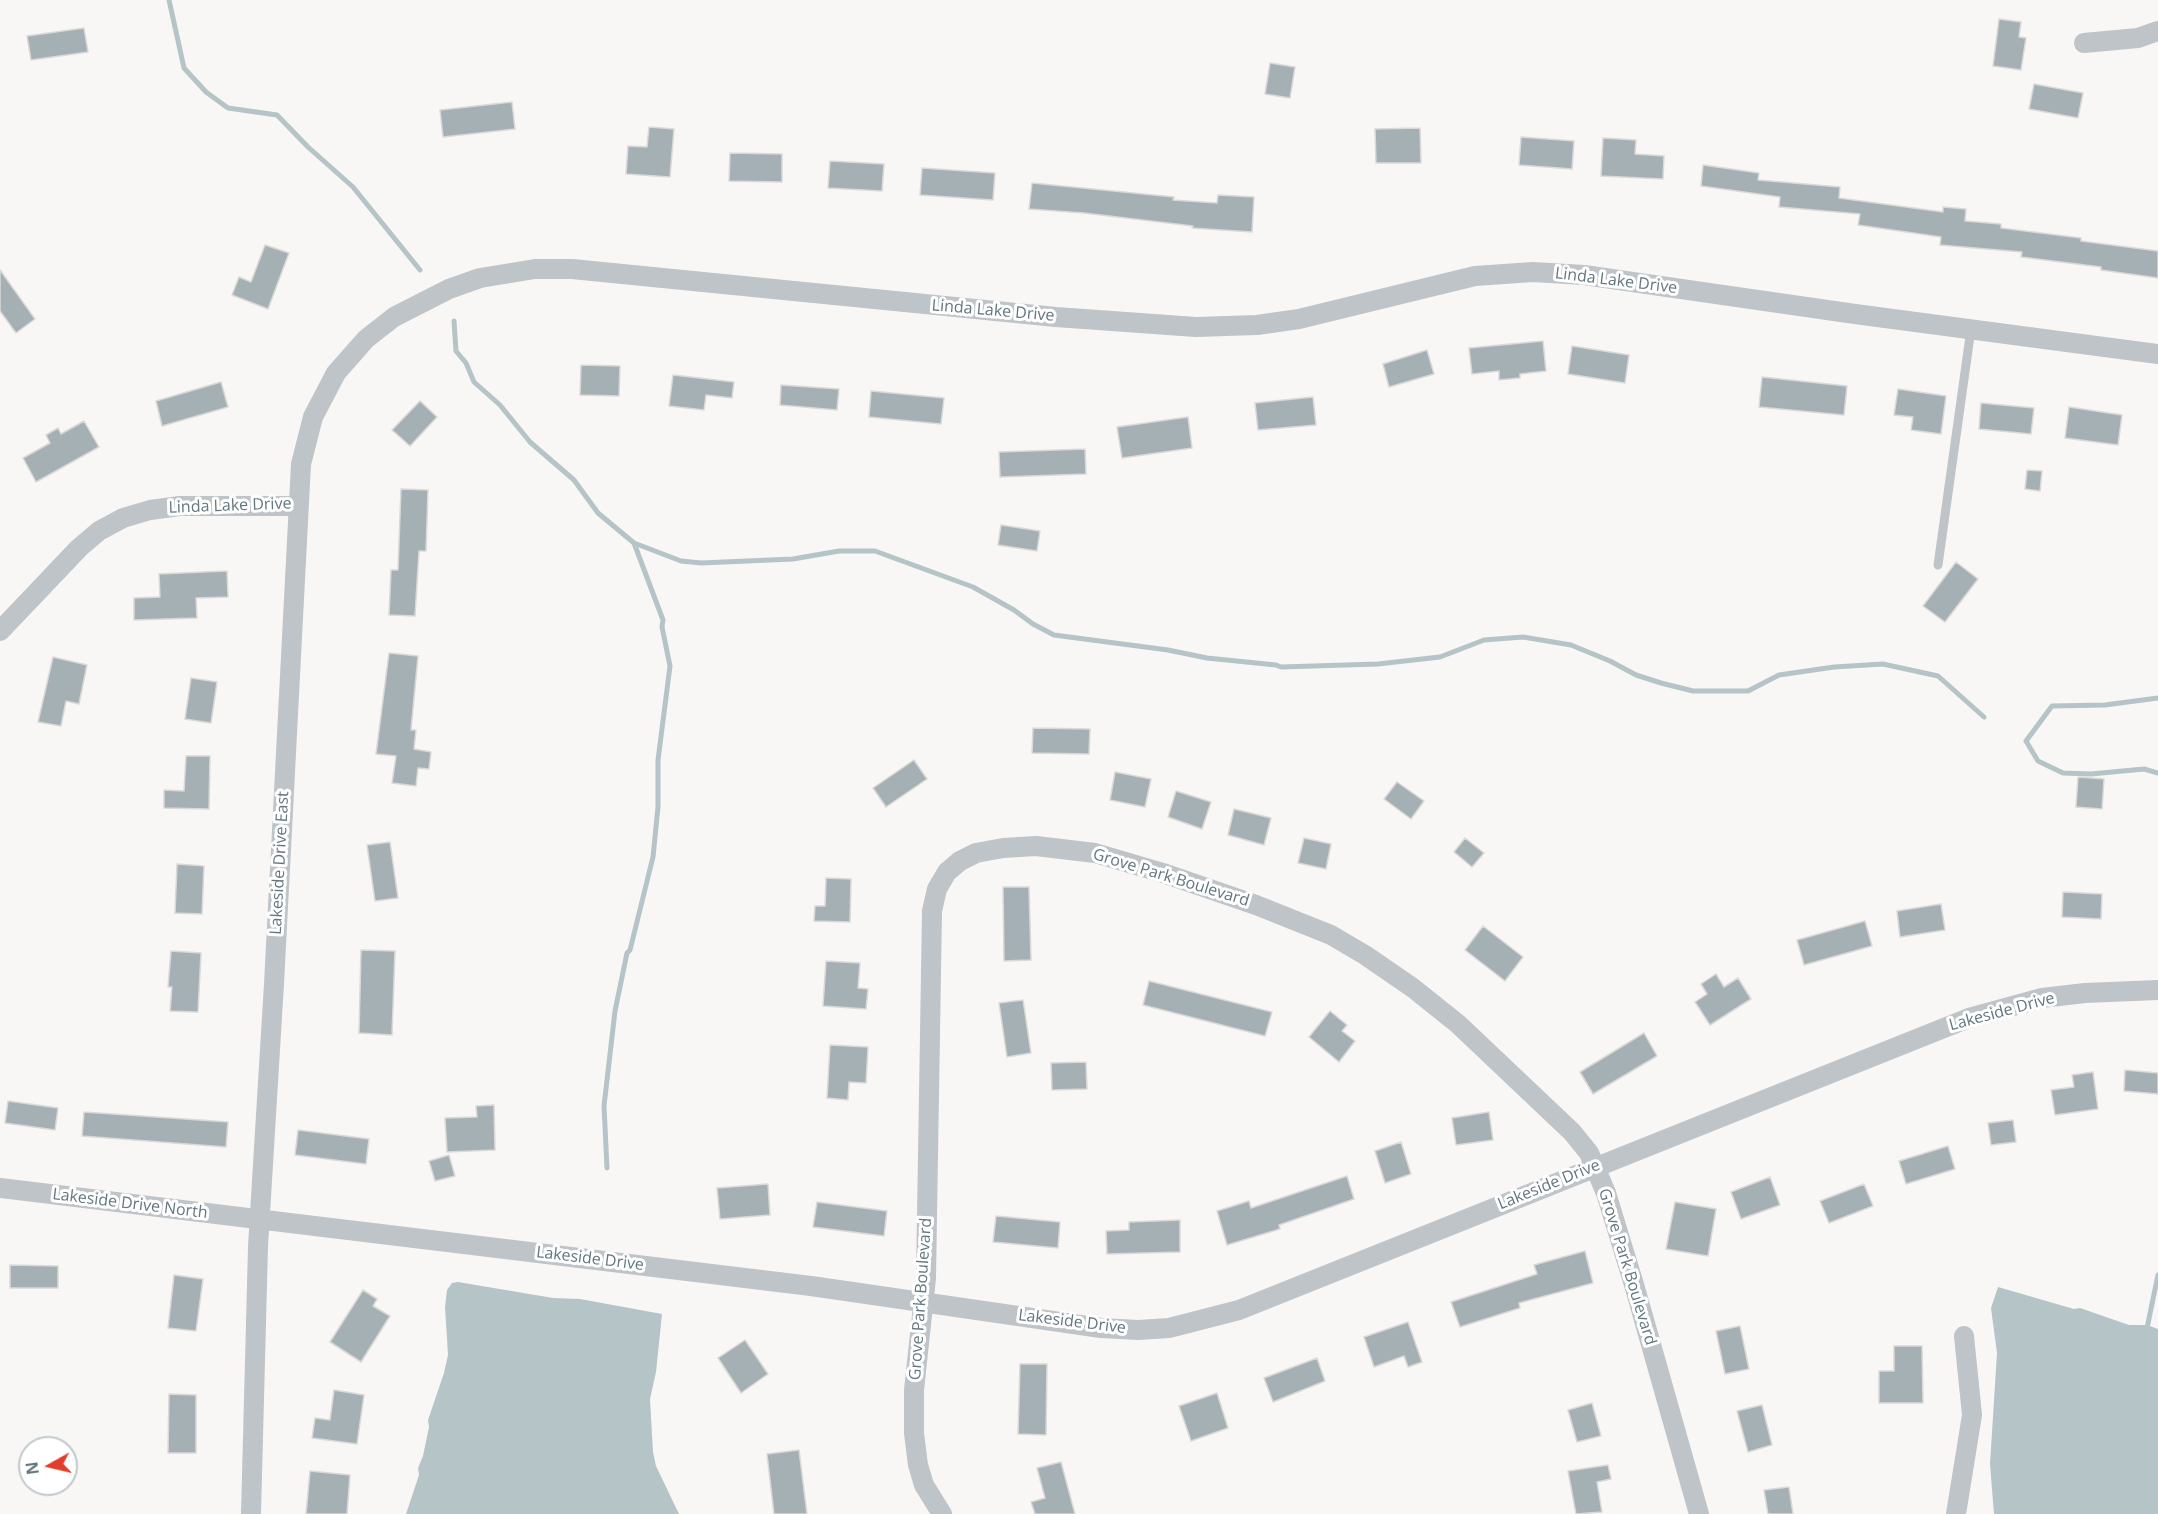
<!DOCTYPE html>
<style>
body{margin:0}
#map{position:relative;width:2158px;height:1514px;overflow:hidden;background:#f8f7f5;font-family:"Open Sans",sans-serif}
canvas{display:block}
.north{position:absolute;left:18px;top:1436px;width:60px;height:60px;box-sizing:border-box;background:#fff;border:2px solid #c1c9cc;border-radius:50%;rotate:262deg;font-size:16px;font-weight:700;line-height:24px;text-align:center;color:#63777f}
.north::after{content:'';display:block;margin:auto;width:21px;height:27px;background:#e13d2b;clip-path:polygon(50% 0,100% 100%,50% 72%,0 100%)}
</style>
<div id="map">
<canvas width="2158" height="1514"></canvas>
<div class="north">N</div>
</div>
<script>
const context = document.querySelector('canvas').getContext('2d');
context.lineJoin = 'round';
function paint(path, color) { context.fillStyle = color; context.fill(path, 'evenodd'); }
const toPath = rows => new Path2D(rows.map(r => 'M' + r).join(''));
function strokePath(path, color, width, dash) { context.strokeStyle = color; context.lineWidth = width; context.lineCap = dash ? 'butt' : 'round'; context.setLineDash(dash || []); context.stroke(path); }
function label(font, color, halo, rows, align = 'center') {
  context.font = font + ' "Open Sans",sans-serif'; context.lineWidth = 6; context.setLineDash([]); context.textBaseline = 'middle'; context.strokeStyle = halo; context.fillStyle = color; for (const [text, x, y, turn = 0] of rows) {
    context.save(); context.translate(x, y); context.rotate((+turn || 0) * Math.PI / 180); context.textAlign = isNaN(turn) ? turn : align; if (halo) context.strokeText(text, 0, 0); context.fillText(text, 0, 0); context.restore();
  }
}
const water = toPath([
 [458,1282,553,1298,580,1299,662,1314,656,1372,650,1399,653,1452,656,1466,679,1514,406,1514,419,1475,418,1468,423,1456,429,1427,428,1420,444,1373,448,1355,445,1307,447,1290,452,1283],
 [1998,1287,2074,1309,2080,1308,2129,1325,2147,1325,2158,1329,2158,1514,1994,1514,1990,1464,1997,1353,1991,1308]
]);
const stream = toPath([
 [169,0,184,68,206,92,228,108,277,115,308,147,353,187,420,270],
 [454,321,456,351,466,363,474,382,500,405,530,442,574,480,598,513,634,543,681,561,701,563,793,559,839,551,875,551,973,587,1014,610,1033,624,1054,635,1168,650,1207,658,1276,665,1281,667,1378,664,1440,657,1484,640,1523,637,1571,645,1610,661,1636,675,1661,683,1693,691,1748,691,1779,675,1834,667,1883,664,1938,676,1984,717],
 [2026,741,2052,706,2105,705,2158,698],
 [2026,741,2038,761,2063,773,2091,774,2144,769,2158,773],
 [607,1168,604,1106,615,1011,627,953,630,950,653,857,658,807,658,760,670,666,662,627,663,620,634,543],
 [2146,1333,2158,1275]
]);
const building = toPath([
 [1999,19,2021,22,2019,37,2026,38,2021,70,1993,66,1999,19],
 [84,28,88,52,31,60,27,36,84,28],
 [1270,63,1295,67,1290,98,1265,94,1270,63],
 [2034,84,2083,93,2078,118,2029,109,2034,84],
 [512,102,515,129,443,137,440,110,512,102],
 [649,127,674,129,670,177,626,174,628,146,647,147,649,127],
 [1420,128,1421,163,1376,163,1375,129,1420,128],
 [1521,137,1574,141,1572,169,1519,165,1521,137],
 [1603,138,1636,140,1635,154,1664,156,1663,179,1601,176,1603,138],
 [730,153,782,154,782,182,729,181,730,153],
 [830,161,884,164,882,191,828,188,830,161],
 [1703,165,1759,173,1758,180,1840,187,1839,198,1943,212,1943,207,1966,209,1965,221,2001,224,2001,228,2081,238,2081,241,2158,251,2158,278,2101,270,2101,267,2021,257,2022,252,1940,245,1941,237,1858,225,1860,214,1779,207,1780,197,1701,186,1703,165],
 [922,168,995,173,993,200,920,195,922,168],
 [1032,183,1174,197,1173,200,1217,203,1218,195,1254,197,1252,232,1192,228,1193,226,1084,213,1029,209,1032,183],
 [265,245,289,253,268,309,232,295,239,277,251,282,265,245],
 [0,270,35,319,16,333,0,311,0,270],
 [1543,341,1546,371,1520,374,1520,378,1499,380,1499,371,1472,374,1469,348,1543,341],
 [1572,346,1629,355,1625,383,1568,374,1572,346],
 [1427,350,1434,374,1389,387,1383,364,1427,350],
 [581,365,620,366,619,396,580,395,581,365],
 [673,375,734,382,732,398,706,395,704,410,669,406,673,375],
 [1762,377,1847,386,1844,415,1759,407,1762,377],
 [221,382,228,407,162,426,156,401,221,382],
 [781,385,839,389,837,410,780,405,781,385],
 [1898,389,1946,396,1941,434,1911,430,1913,417,1894,415,1898,389],
 [871,391,944,398,941,424,869,417,871,391],
 [1313,397,1316,425,1258,430,1255,403,1313,397],
 [420,401,437,417,410,446,392,430,420,401],
 [1981,403,2034,408,2031,434,1979,429,1981,403],
 [2069,407,2122,415,2118,445,2065,438,2069,407],
 [1188,417,1192,448,1122,458,1117,427,1188,417],
 [84,421,99,447,36,482,23,458,50,443,46,435,58,428,61,434,84,421],
 [1085,449,1086,474,1000,477,999,452,1085,449],
 [2027,470,2042,471,2040,491,2025,489,2027,470],
 [401,489,428,490,426,551,419,551,415,616,389,615,391,570,398,570,401,489],
 [1001,525,1040,531,1037,551,998,545,1001,525],
 [1956,562,1978,579,1945,622,1923,606,1956,562],
 [227,571,228,597,196,598,197,618,134,620,134,598,160,597,159,574,227,571],
 [389,653,418,656,411,730,416,730,414,749,431,752,429,769,418,768,416,786,392,783,396,756,376,754,389,653],
 [53,657,87,665,79,704,66,701,61,726,38,722,53,657],
 [191,678,217,682,211,723,185,719,191,678],
 [1033,728,1090,729,1089,754,1032,753,1033,728],
 [186,756,210,756,209,809,164,808,164,790,184,791,186,756],
 [914,760,927,779,886,807,873,788,914,760],
 [1115,772,1151,779,1145,807,1110,800,1115,772],
 [2078,777,2104,779,2102,809,2076,807,2078,777],
 [1397,782,1424,801,1411,819,1384,799,1397,782],
 [1176,791,1211,802,1202,829,1168,817,1176,791],
 [1234,809,1271,818,1264,845,1228,835,1234,809],
 [1304,838,1331,844,1326,869,1298,863,1304,838],
 [1465,838,1484,853,1472,867,1454,852,1465,838],
 [390,842,398,898,375,901,367,845,390,842],
 [177,864,204,866,202,914,175,913,177,864],
 [826,878,851,879,850,922,814,921,815,906,825,906,826,878],
 [1003,887,1029,887,1031,960,1004,961,1003,887],
 [2063,892,2102,894,2101,919,2062,917,2063,892],
 [1941,904,1945,930,1900,937,1897,911,1941,904],
 [1865,921,1872,946,1804,965,1797,940,1865,921],
 [1483,926,1523,957,1505,981,1465,950,1483,926],
 [361,950,395,951,392,1035,359,1033,361,950],
 [171,951,201,953,198,1012,170,1011,172,987,168,987,171,951],
 [826,961,860,963,858,988,868,989,866,1009,823,1006,826,961],
 [1716,974,1724,987,1738,978,1751,999,1710,1025,1695,1002,1707,994,1701,984,1716,974],
 [1149,981,1272,1012,1265,1036,1143,1005,1149,981],
 [1023,1000,1031,1053,1007,1057,999,1003,1023,1000],
 [1330,1011,1347,1025,1342,1031,1355,1041,1339,1062,1309,1037,1330,1011],
 [1644,1033,1657,1056,1593,1094,1580,1072,1644,1033],
 [830,1045,868,1047,866,1083,849,1082,848,1100,827,1098,830,1045],
 [1086,1062,1087,1089,1052,1090,1051,1063,1086,1062],
 [2125,1070,2158,1073,2158,1094,2124,1091,2125,1070],
 [2093,1072,2098,1109,2055,1115,2051,1090,2074,1087,2072,1075,2093,1072],
 [8,1101,58,1108,55,1130,5,1123,8,1101],
 [494,1105,495,1150,447,1152,445,1118,477,1117,476,1106,494,1105],
 [84,1112,228,1122,226,1147,82,1136,84,1112],
 [1489,1112,1493,1140,1456,1145,1452,1118,1489,1112],
 [2013,1120,2016,1142,1991,1145,1988,1123,2013,1120],
 [298,1130,369,1139,366,1164,295,1155,298,1130],
 [1401,1142,1411,1174,1385,1183,1375,1151,1401,1142],
 [1948,1146,1955,1169,1906,1184,1899,1161,1948,1146],
 [449,1155,455,1176,435,1181,429,1161,449,1155],
 [1347,1176,1354,1199,1279,1225,1280,1229,1227,1245,1217,1211,1249,1201,1251,1208,1347,1176],
 [1770,1177,1780,1205,1741,1219,1731,1192,1770,1177],
 [768,1184,770,1215,720,1219,717,1188,768,1184],
 [1864,1184,1873,1206,1829,1223,1820,1201,1864,1184],
 [817,1202,887,1211,884,1236,813,1227,817,1202],
 [1675,1202,1716,1209,1708,1256,1666,1249,1675,1202],
 [996,1216,1060,1222,1058,1248,993,1242,996,1216],
 [1180,1220,1180,1252,1107,1254,1106,1231,1129,1230,1129,1222,1180,1220],
 [1585,1251,1593,1283,1519,1303,1520,1308,1460,1327,1451,1302,1537,1274,1534,1265,1585,1251],
 [10,1265,58,1266,58,1288,10,1288,10,1265],
 [174,1275,203,1279,196,1331,168,1328,174,1275],
 [363,1290,377,1299,373,1306,390,1316,361,1362,330,1342,363,1290],
 [1408,1322,1422,1362,1408,1367,1404,1356,1374,1367,1364,1337,1408,1322],
 [1740,1326,1749,1369,1725,1374,1716,1331,1740,1326],
 [745,1340,768,1374,741,1393,718,1358,745,1340],
 [1894,1346,1922,1346,1923,1403,1879,1403,1879,1371,1894,1371,1894,1346],
 [1317,1358,1325,1381,1273,1402,1264,1378,1317,1358],
 [1020,1364,1047,1364,1046,1435,1018,1434,1020,1364],
 [334,1390,364,1395,357,1444,312,1438,315,1418,330,1420,334,1390],
 [1217,1393,1228,1428,1191,1441,1179,1406,1217,1393],
 [169,1394,196,1395,196,1453,168,1453,169,1394],
 [1592,1403,1601,1436,1577,1442,1568,1410,1592,1403],
 [1762,1405,1772,1445,1748,1452,1737,1411,1762,1405],
 [799,1450,807,1514,774,1514,767,1454,799,1450],
 [1061,1462,1075,1514,1035,1514,1031,1502,1045,1498,1037,1468,1061,1462],
 [1608,1465,1611,1479,1597,1482,1602,1512,1576,1514,1568,1471,1608,1465],
 [310,1471,350,1475,347,1514,306,1514,310,1471],
 [1789,1487,1793,1514,1768,1514,1764,1490,1789,1487]
]);
const lane = toPath([
 [1938,565,1971,329]
]);
const street = toPath([
 [2084,43,2138,38,2158,31],
 [0,631,79,548,99,531,123,518,150,510,180,506,299,506],
 [0,1188,811,1286,1101,1328,1138,1330,1169,1328,1239,1310,1969,1018,2042,998,2085,993,2158,990],
 [251,1514,258,1246,274,984,301,464,313,417,336,373,366,339,394,317,449,289,480,278,535,269,572,269,1056,317,1196,327,1257,325,1299,319,1475,276,1533,272,1584,275,1855,314,2158,354],
 [942,1514,924,1485,918,1465,914,1433,914,1390,926,1278,932,911,937,889,947,872,960,861,976,853,1003,848,1036,846,1095,853,1163,873,1256,905,1331,935,1365,955,1413,988,1458,1024,1572,1132,1589,1153,1606,1193,1635,1288,1699,1514],
 [1956,1514,1972,1415,1964,1336]
]);
const streetNames = [
 ["Linda Lake Drive",1616,281,7],
 ["Linda Lake Drive",993,311,5],
 ["Linda Lake Drive",230,506,-2],
 ["Lakeside Drive East",280,863,-87],
 ["Grove Park Boulevard",1171,878,17],
 ["Lakeside Drive",2002,1012,-15],
 ["Lakeside Drive",1549,1185,-22],
 ["Lakeside Drive North",130,1204,7],
 ["Lakeside Drive",590,1259,7],
 ["Grove Park Boulevard",1627,1267,73],
 ["Grove Park Boulevard",921,1299,-86],
 ["Lakeside Drive",1072,1322,7]
];
paint(water, '#b5c4c6');
strokePath(stream, '#b5c4c6', 5);
paint(building, '#a5b0b4');
strokePath(building, '#d9d9d7', 1.5);
strokePath(lane, '#bec4c7', 9);
strokePath(street, '#bec4c7', 20);
label('16px', '#63777f', '#fff', streetNames);
</script>
